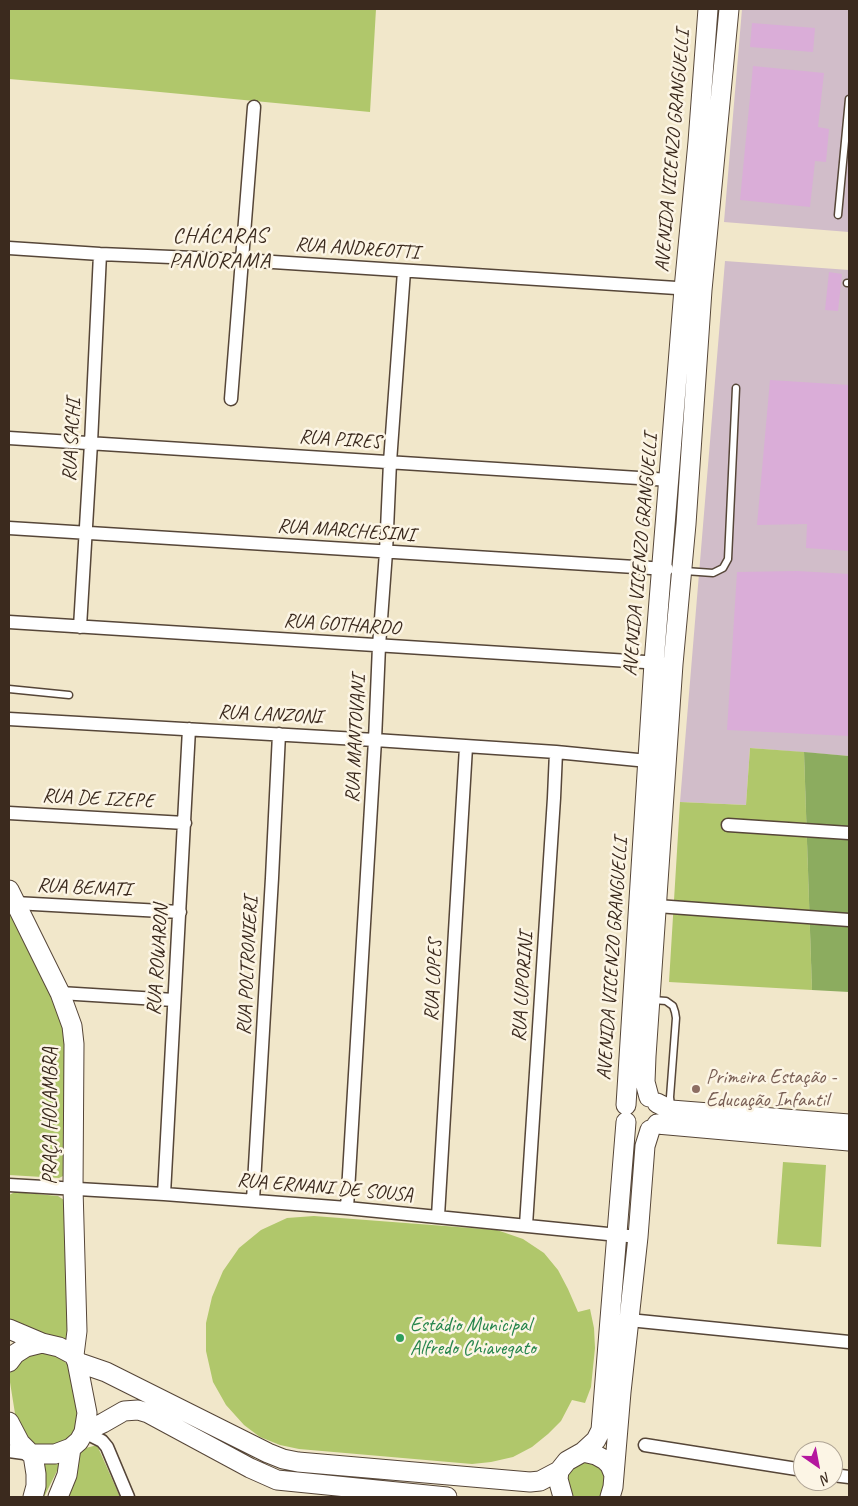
<!DOCTYPE html>
<meta charset="utf-8">
<style>
body{margin:0}
#map{position:relative;width:858px;height:1506px;overflow:hidden;background:#f1e7ca;font-family:Caveat,sans-serif}
canvas{display:block}
.frame{position:absolute;inset:0;border:10px solid #3b2a1e;pointer-events:none}
.north{position:absolute;left:793px;top:1441px;width:50px;height:50px;box-sizing:border-box;background:#fcf5e5;border:1px solid #afa495;border-radius:50%;rotate:147deg;font-size:14px;font-weight:700;line-height:20px;text-align:center;color:#3b2a1e}
.north::after{content:'';display:block;margin:auto;width:18px;height:22px;background:#b5179e;clip-path:polygon(50% 0,100% 100%,50% 72%,0 100%)}
</style>
<div id="map">
<canvas width="858" height="1506"></canvas>
<div class="frame"></div>
<div class="north">N</div>
</div>
<script>
const context = document.querySelector('canvas').getContext('2d');
context.lineJoin = 'round';
function paint(path, color) { context.fillStyle = color; context.fill(path, 'evenodd'); }
const toPath = rows => new Path2D(rows.map(r => 'M' + r).join(''));
function strokePath(path, color, width, dash) { context.strokeStyle = color; context.lineWidth = width; context.lineCap = dash ? 'butt' : 'round'; context.setLineDash(dash || []); context.stroke(path); }
function label(font, color, halo, rows, align = 'center') {
  context.font = font + ' Caveat,sans-serif'; context.lineWidth = 5; context.setLineDash([]); context.textBaseline = 'middle'; context.strokeStyle = halo; context.fillStyle = color; for (const [text, x, y, turn = 0] of rows) {
    context.save(); context.translate(x, y); context.rotate((+turn || 0) * Math.PI / 180); context.textAlign = isNaN(turn) ? turn : align; if (halo) context.strokeText(text, 0, 0); context.fillText(text, 0, 0); context.restore();
  }
}
const industrial = toPath([
 [742,9,849,9,849,232,724,222],
 [725,261,849,270,849,756,750,748,746,805,680,802]
]);
const green = toPath([
 [9,9,376,9,370,112,139,90,9,79],
 [750,748,804,752,812,990,669,982,680,802,746,805],
 [9,908,54,1002,65,1031,65,1175,59,1178,9,1175],
 [783,1162,826,1165,821,1247,777,1244],
 [15,1192,58,1196,64,1200,68,1340,65,1342,9,1321,9,1195],
 [314,1216,497,1230,523,1239,544,1253,558,1270,568,1289,578,1312,590,1309,594,1328,595,1348,591,1387,585,1403,572,1400,561,1421,548,1434,532,1447,513,1457,491,1462,472,1464,299,1449,280,1445,260,1437,244,1425,226,1405,213,1382,206,1351,206,1323,212,1297,223,1271,239,1248,261,1230,287,1218],
 [35,1350,58,1355,67,1364,74,1377,80,1419,77,1433,58,1449,35,1447,17,1426,9,1376,14,1362],
 [97,1445,120,1497,63,1497,81,1451,86,1448],
 [40,1460,59,1461,58,1469,44,1497,40,1497],
 [590,1460,605,1472,604,1491,599,1497,573,1497,568,1492,567,1471,571,1465]
]);
const forest = toPath([
 [804,752,849,756,849,992,812,990]
]);
const building = toPath([
 [752,23,815,28,813,52,750,47],
 [753,66,824,73,818,127,829,129,826,162,815,161,810,207,740,200],
 [829,272,842,274,838,311,825,310],
 [770,380,849,385,849,551,806,548,807,524,757,525],
 [797,571,849,574,849,736,727,730,737,572]
]);
const lane = toPath([
 [838,215,849,99],
 [847,283,849,283],
 [685,571,713,573,723,568,728,559,736,388],
 [9,689,69,695],
 [653,1000,666,1001,673,1006,675,1012,676,1018,670,1097,671,1106]
]);
const street = toPath([
 [9,248,100,254,242,260,692,289],
 [231,399,254,107],
 [9,438,670,480],
 [9,528,667,569],
 [9,622,661,663],
 [80,627,91,443,100,254],
 [9,719,375,740,556,752,648,761],
 [9,813,185,823],
 [728,825,849,833],
 [15,903,180,912],
 [657,906,849,920],
 [60,993,174,1000],
 [9,1185,164,1194,347,1208,638,1237],
 [164,1194,189,729],
 [253,1200,272,878,279,734],
 [347,1208,375,740,379,646,386,552,390,462,404,271],
 [438,1216,466,747],
 [526,1225,554,798,556,752],
 [629,1320,849,1342],
 [84,1432,102,1441,107,1447,128,1497],
 [645,1445,803,1470],
 [9,1451,31,1454],
 [833,1475,849,1477]
]);
const secondary = toPath([
 [9,890,60,993,72,1026,74,1044,73,1188,77,1331,74,1355],
 [649,1097,645,1082,646,1056,673,664,686,524,702,290,729,9],
 [657,1103,671,1110,849,1124],
 [626,1105,654,663,684,289,698,142,708,9],
 [657,1124,849,1141],
 [9,1329,42,1343],
 [9,1362,15,1354,26,1347,42,1343,59,1347,74,1355,77,1362,87,1413,84,1432,79,1441,71,1448,55,1454,31,1454,20,1443,9,1422],
 [77,1362,106,1372,268,1453,283,1459,298,1462,530,1482,540,1481,559,1471],
 [84,1432,103,1423,124,1411,138,1410,148,1413,250,1468,277,1480,447,1497],
 [583,1452,596,1440,601,1430,626,1122],
 [33,1497,36,1486,36,1474,33,1455],
 [58,1497,67,1475,71,1448],
 [563,1497,558,1479,559,1471,567,1461,583,1452,596,1455,605,1460,610,1465,614,1475],
 [610,1497,613,1487,621,1392,638,1237,645,1146,650,1130]
]);
const markers = [
 [696,1089,5,"#8d6e63"],
 [400,1338,5,"#2e9e5b"]
];
const streetNames = [
 ["AVENIDA VICENZO GRANGUELLI",673,151,-85],
 ["RUA ANDREOTTI",357,249,4],
 ["RUA SACHI",72,440,-87],
 ["RUA PIRES",340,440,4],
 ["RUA MARCHESINI",346,531,4],
 ["AVENIDA VICENZO GRANGUELLI",641,555,-85],
 ["RUA GOTHARDO",342,625,4],
 ["RUA LANZONI",270,715,3],
 ["RUA MANTOVANI",356,739,-87],
 ["RUA DE IZEPE",98,799,3],
 ["RUA BENATI",84,888,3],
 ["AVENIDA VICENZO GRANGUELLI",613,959,-86],
 ["RUA ROWARON",158,960,-86],
 ["RUA POLTRONIERI",248,966,-87],
 ["RUA LOPES",434,980,-87],
 ["RUA LUPORINI",523,987,-86],
 ["PRAÇA HOLAMBRA",51,1116,-90],
 ["RUA ERNANI DE SOUSA",325,1188,5]
];
const educationNames = [
 ["Primeira Estação -",706,1078],
 ["Educação Infantil",706,1101]
];
const leisureNames = [
 ["Estádio Municipal",410,1326],
 ["Alfredo Chiavegato",410,1349]
];
const quarterNames = [
 ["CHÁCARAS",220,236],
 ["PANORAMA",220,261]
];
paint(industrial, '#d1bdc9');
paint(green, '#b0c76b');
paint(forest, '#8cac5f');
paint(building, '#daadd8');
strokePath(lane, '#564638', 9);
strokePath(street, '#564638', 15);
strokePath(secondary, '#564638', 21);
strokePath(lane, '#fff', 6);
strokePath(street, '#fff', 12);
strokePath(secondary, '#fff', 19);
for (const [x, y, r, color] of markers) { const dot = new Path2D(); dot.arc(x, y, r, 0, 2 * Math.PI); context.fillStyle = color; context.fill(dot); strokePath(dot, '#fcf5e5', 2); }
label('20px', '#3b2a1e', '#fcf5e5', streetNames);
label('20px', '#785e54', '#fcf5e5', educationNames, 'left');
label('20px', '#27864d', '#fcf5e5', leisureNames, 'left');
context.letterSpacing = '1px';
label('22px', '#3b2a1e', '#fcf5e5', quarterNames);
context.letterSpacing = '0px';
</script>
